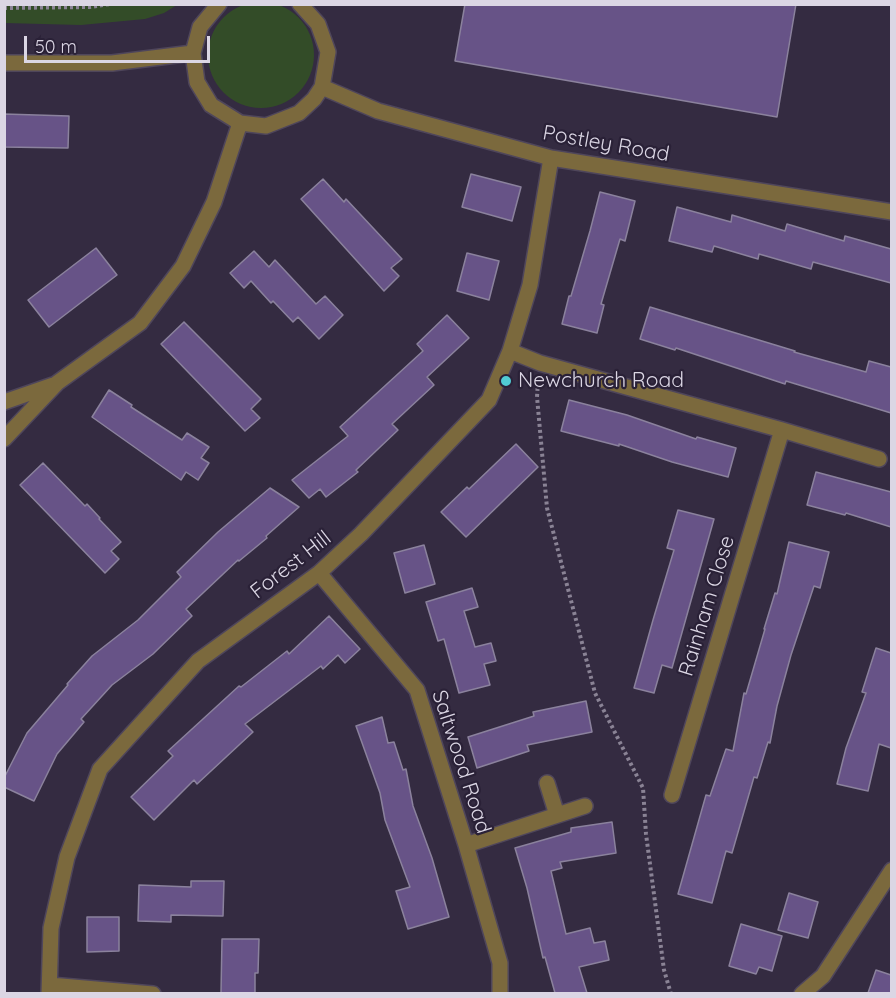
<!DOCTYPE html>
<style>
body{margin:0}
#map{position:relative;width:896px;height:998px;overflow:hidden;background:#342b41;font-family:Quicksand,sans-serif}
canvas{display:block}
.frame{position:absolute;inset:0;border:6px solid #dbd6e4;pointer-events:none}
.scale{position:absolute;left:24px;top:36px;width:186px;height:27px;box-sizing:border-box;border:3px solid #dbd6e4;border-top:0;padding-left:8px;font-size:18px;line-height:21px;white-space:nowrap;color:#dbd6e4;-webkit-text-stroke:4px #2a2137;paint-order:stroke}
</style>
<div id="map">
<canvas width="896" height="998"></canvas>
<div class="frame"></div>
<div class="scale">50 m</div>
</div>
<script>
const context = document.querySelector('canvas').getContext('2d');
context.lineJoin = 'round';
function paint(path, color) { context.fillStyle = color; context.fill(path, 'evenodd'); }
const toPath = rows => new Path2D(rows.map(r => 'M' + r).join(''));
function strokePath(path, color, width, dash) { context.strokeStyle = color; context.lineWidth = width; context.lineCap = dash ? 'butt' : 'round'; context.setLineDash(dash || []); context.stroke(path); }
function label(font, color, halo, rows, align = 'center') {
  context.font = font + ' Quicksand,sans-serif'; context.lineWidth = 4.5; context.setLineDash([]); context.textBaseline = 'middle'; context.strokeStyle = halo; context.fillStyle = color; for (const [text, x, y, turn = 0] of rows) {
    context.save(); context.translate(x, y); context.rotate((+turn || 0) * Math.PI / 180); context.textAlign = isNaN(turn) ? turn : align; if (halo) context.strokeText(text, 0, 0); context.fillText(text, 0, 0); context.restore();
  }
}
const green = toPath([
 '208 55a53 53 0 1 1 106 0a53 53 0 1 1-106 0Z',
 [5,4,177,4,177,5,164,13,145,19,81,25,5,23]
]);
const building = toPath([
 [465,4,796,4,777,117,455,61,465,4],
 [4,114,69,116,68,148,4,147,4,114],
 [471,174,521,187,512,221,462,207,471,174],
 [323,179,344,202,346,199,402,259,391,268,399,276,384,291,301,199,323,179],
 [600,192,635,201,625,241,620,239,601,304,604,305,597,333,562,324,569,296,571,296,590,231,600,192],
 [677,207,731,222,732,215,785,231,787,224,844,241,845,236,891,249,891,283,813,262,811,269,759,254,758,259,714,246,712,252,669,241,677,207],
 [96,248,117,275,49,327,28,300,96,248],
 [254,251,269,267,275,260,316,304,325,296,343,315,319,339,298,317,293,322,273,301,271,303,251,281,244,288,230,273,254,251],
 [467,253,499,261,489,300,457,291,467,253],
 [650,307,795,351,794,352,866,372,869,361,891,367,891,413,786,381,785,384,676,348,675,350,640,339,650,307],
 [447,315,469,338,427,377,434,385,392,424,398,430,356,470,358,472,326,497,320,489,309,498,292,480,348,436,340,427,423,351,417,344,447,315],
 [184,322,261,399,251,409,260,418,245,431,161,344,184,322],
 [109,390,132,405,131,407,182,440,187,433,209,447,201,458,209,463,198,480,186,472,181,480,92,417,109,390],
 [569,400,627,415,696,439,697,437,736,448,728,477,672,462,619,444,619,446,561,431,569,400],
 [516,444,538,467,466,537,441,512,467,487,469,489,516,444],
 [43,463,85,506,87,504,100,518,99,519,121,542,111,551,119,559,105,573,20,485,43,463],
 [816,472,891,492,891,527,846,513,845,515,807,505,816,472],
 [270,488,299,507,266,536,267,538,239,561,238,560,186,609,192,616,153,654,112,685,81,719,84,722,57,754,34,801,4,787,4,778,27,733,68,685,67,684,92,656,138,620,181,577,177,572,218,532,270,488],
 [678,510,714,519,672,668,662,665,654,693,634,688,653,620,674,550,667,548,678,510],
 [789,542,829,552,820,588,814,586,791,655,777,706,770,743,768,742,757,778,754,777,732,853,726,851,712,903,678,894,706,795,710,796,726,749,733,751,744,693,746,694,765,629,764,629,775,593,777,594,789,542],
 [424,545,435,584,405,593,394,553,424,545],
 [472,588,478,607,464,611,475,647,491,643,496,661,484,664,490,685,459,693,444,639,438,641,426,602,472,588],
 [329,616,360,649,345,663,338,655,323,669,321,666,245,724,253,732,197,784,194,780,154,820,131,797,173,756,168,751,239,686,241,687,287,651,289,654,329,616],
 [876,648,891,653,891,748,879,744,868,791,837,784,846,748,866,693,862,692,876,648],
 [586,701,592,732,527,745,529,751,477,768,468,737,534,716,533,712,586,701],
 [382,717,388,743,394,742,403,770,406,769,413,806,432,858,449,917,408,929,396,891,410,887,385,820,380,793,356,726,382,717],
 [612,822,616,853,560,862,562,868,551,871,566,934,590,928,594,943,605,941,609,960,579,967,587,993,555,993,545,957,543,958,527,888,515,848,571,832,571,828,612,822],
 [191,881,224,881,223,916,171,915,171,922,138,921,139,885,191,887,191,881],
 [789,893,818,902,808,938,778,930,789,893],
 [87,917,119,917,119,951,87,952,87,917],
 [741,924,782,936,772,971,759,967,756,974,729,966,741,924],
 [222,939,259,939,258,973,255,973,255,993,221,993,222,939],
 [876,970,891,975,891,993,868,993,876,970]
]);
const path = toPath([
 [4,8,90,7,110,4],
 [538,382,537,397,547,508,595,693,643,788,646,834,664,970,671,994]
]);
const minor = toPath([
 [219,4,200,27,193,53,197,82,211,105,240,123,266,126,299,113,314,99,322,87,328,52,318,24,300,4],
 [4,63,112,63,193,53],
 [322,87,378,111,551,158,892,212],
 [510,351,540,363,782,430,879,459],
 [4,402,53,385],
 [4,439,57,383,140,323,183,266,214,202,240,123],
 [319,573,417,690,466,845,500,963,500,994],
 [547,783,557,815],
 [672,795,782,430],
 [466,845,585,806],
 [50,985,153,994],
 [49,994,51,928,67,857,100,769,198,661,319,573,361,534,489,400,510,351,530,285,551,158],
 [802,994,823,976,892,870]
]);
const markers = [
 [506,381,6,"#51ccd3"]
];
const streetNames = [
 ["Postley Road",606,144,10],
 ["Forest Hill",291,565,-38],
 ["Rainham Close",707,606,-73],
 ["Saltwood Road",461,762,72]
];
const poiNames = [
 ["Newchurch Road",518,381]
];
paint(green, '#334c28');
paint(building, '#675387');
strokePath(building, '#8b829d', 1.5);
strokePath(minor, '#4f465b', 18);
strokePath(path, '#8a8395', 4, [3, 3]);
strokePath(minor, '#7b693d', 15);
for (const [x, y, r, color] of markers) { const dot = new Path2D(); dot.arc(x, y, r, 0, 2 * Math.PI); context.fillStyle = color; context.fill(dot); strokePath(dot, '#2a2137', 2); }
label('21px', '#dbd6e4', '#2a2137', streetNames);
label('21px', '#dbd6e4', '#2a2137', poiNames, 'left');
</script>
